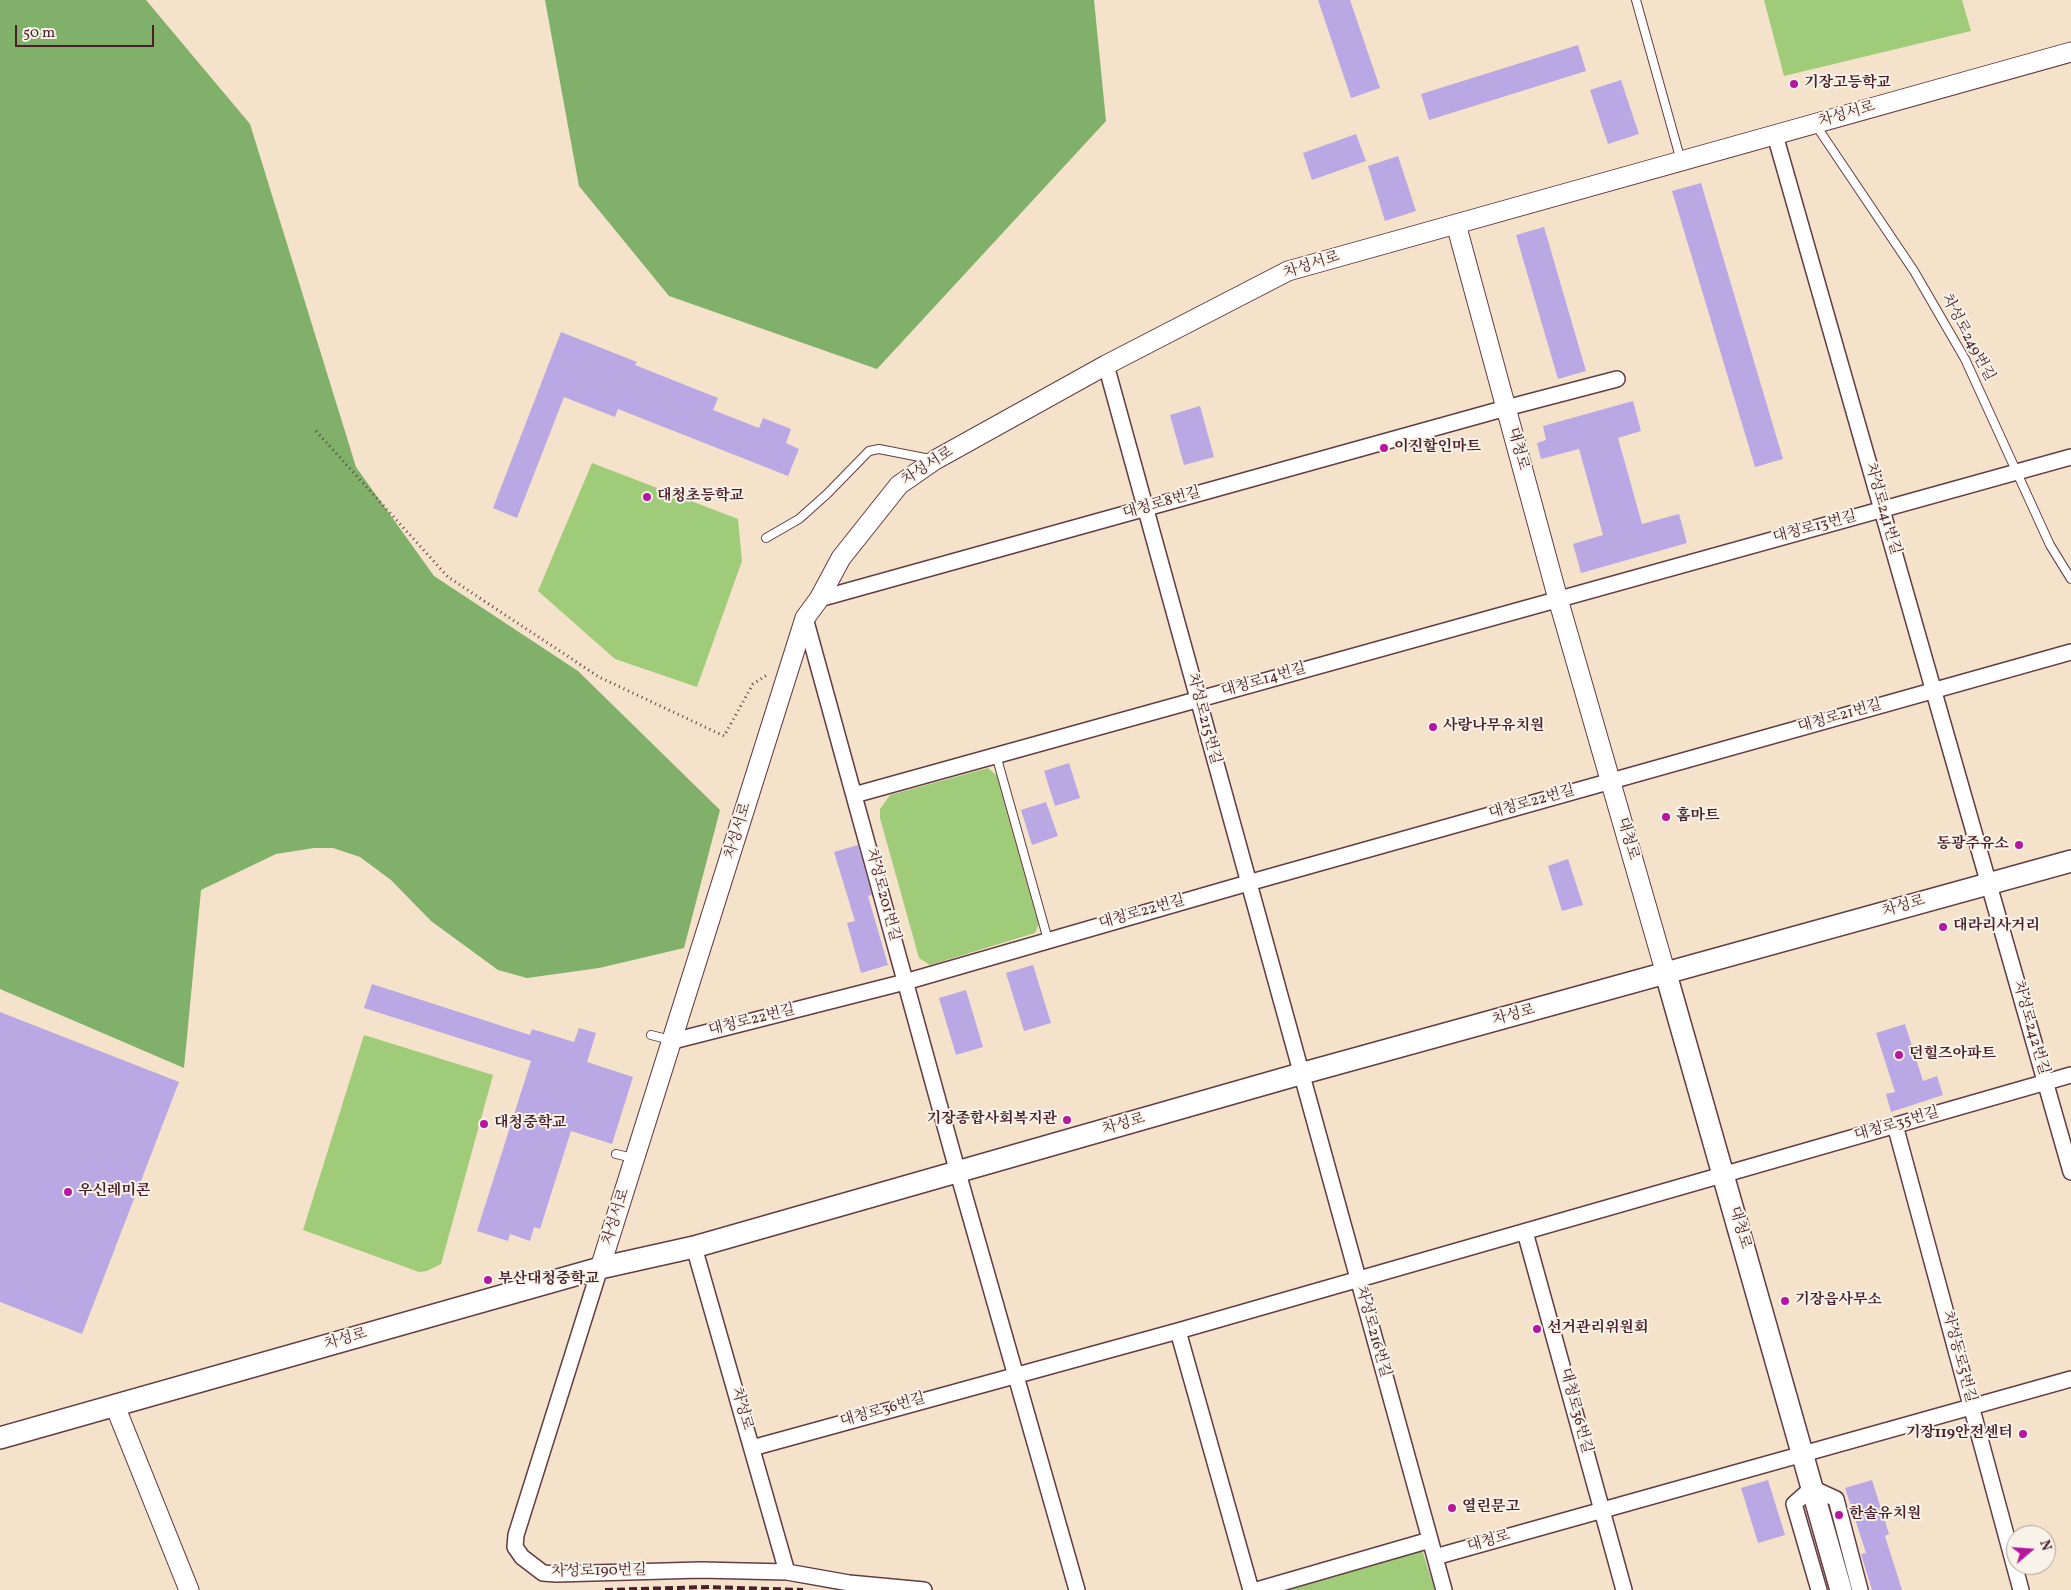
<!DOCTYPE html>
<meta charset="utf-8">
<style>
body{margin:0}
#map{position:relative;width:2071px;height:1590px;overflow:hidden;background:#f4e2cb;font-family:Vollkorn,serif}
canvas{display:block}
.north{position:absolute;left:2006px;top:1525px;width:50px;height:50px;box-sizing:border-box;background:#f7f3e8;border:1px solid #b29e9c;border-radius:50%;rotate:72deg;font-size:14px;font-weight:700;line-height:20px;text-align:center;color:#4a1f2b}
.north::after{content:'';display:block;margin:auto;width:18px;height:22px;background:#b5179e;clip-path:polygon(50% 0,100% 100%,50% 72%,0 100%)}
.scale{position:absolute;left:15px;top:25px;width:139px;height:22px;box-sizing:border-box;border:2px solid #4a1f2b;border-top:0;padding-left:6px;font-size:15px;line-height:18px;white-space:nowrap;color:#4a1f2b;-webkit-text-stroke:4px #f7f3e8;paint-order:stroke}
</style>
<div id="map">
<canvas width="2071" height="1590"></canvas>
<div class="north">N</div>
<div class="scale">50 m</div>
</div>
<script>
const context = document.querySelector('canvas').getContext('2d');
context.lineJoin = 'round';
function paint(path, color) { context.fillStyle = color; context.fill(path, 'evenodd'); }
const toPath = rows => new Path2D(rows.map(r => 'M' + r).join(''));
function strokePath(path, color, width, dash) { context.strokeStyle = color; context.lineWidth = width; context.lineCap = dash ? 'butt' : 'round'; context.setLineDash(dash || []); context.stroke(path); }
function label(font, color, halo, rows, align = 'center') {
  context.font = font + ' Vollkorn,"Noto Serif KR",serif'; context.lineWidth = 4; context.setLineDash([]); context.textBaseline = 'middle'; context.strokeStyle = halo; context.fillStyle = color; for (const [text, x, y, turn = 0] of rows) {
    context.save(); context.translate(x, y); context.rotate((+turn || 0) * Math.PI / 180); context.textAlign = isNaN(turn) ? turn : align; if (halo) context.strokeText(text, 0, 0); context.fillText(text, 0, 0); context.restore();
  }
}
const green = toPath([
 [1764,0,1962,0,1971,31,1784,76],
 [592,463,738,519,742,561,697,687,615,659,538,591],
 [988,768,1000,778,1040,921,1035,933,930,965,919,958,880,818,880,809,890,795],
 [364,1035,493,1075,441,1264,427,1271,419,1272,303,1230],
 [1422,1550,1435,1590,1277,1590]
]);
const forest = toPath([
 [0,0,146,0,250,124,356,467,434,576,578,671,720,810,684,948,599,968,527,978,498,970,431,921,391,880,360,857,333,848,314,848,276,854,201,890,184,1068,0,989],
 [545,0,1094,0,1106,121,877,369,669,296,579,186]
]);
const building = toPath([
 [1318,0,1350,0,1380,88,1351,98],
 [1578,45,1586,71,1429,120,1421,94],
 [1621,80,1639,134,1608,144,1590,90],
 [1356,134,1366,161,1312,180,1303,153],
 [1398,156,1416,211,1385,221,1368,166],
 [1701,183,1783,459,1755,467,1672,191],
 [1544,227,1586,371,1558,379,1516,235],
 [561,332,637,362,635,365,718,398,713,410,759,428,763,418,791,429,786,443,799,449,788,476,618,409,615,417,564,397,517,518,493,508],
 [1633,401,1641,431,1618,438,1642,524,1679,514,1687,543,1581,573,1573,544,1603,535,1579,449,1541,459,1537,443,1546,440,1543,426],
 [1200,406,1214,457,1184,465,1170,415],
 [1069,763,1080,798,1055,806,1044,771],
 [1046,802,1058,836,1032,845,1021,810],
 [858,845,872,895,868,896,888,965,861,973,847,923,855,921,834,852],
 [1568,859,1583,905,1562,911,1548,866],
 [1033,965,1051,1023,1024,1031,1006,973],
 [372,984,530,1035,532,1029,574,1042,579,1028,596,1033,587,1062,633,1077,612,1144,571,1131,540,1229,534,1227,530,1241,510,1234,508,1241,477,1231,531,1061,364,1008],
 [966,990,983,1047,956,1055,939,998],
 [0,1012,179,1082,82,1334,0,1302],
 [1905,1024,1923,1081,1937,1076,1943,1095,1891,1112,1886,1094,1895,1092,1876,1033],
 [1768,1480,1785,1535,1758,1543,1741,1488],
 [1872,1480,1889,1534,1885,1536,1902,1590,1872,1590,1861,1554,1866,1553,1845,1488]
]);
const path = toPath([
 [316,431,448,577,599,677,724,736,753,684,767,675]
]);
const service = toPath([
 [1636,0,1681,161],
 [1815,124,1914,271,1965,359,2050,545,2071,579],
 [766,538,799,519,827,494,869,451,879,449,930,459],
 [996,755,1048,940],
 [651,1035,671,1040],
 [616,1154,633,1158]
]);
const minor = toPath([
 [1775,135,2071,1172],
 [1106,365,1444,1590],
 [819,599,1506,408,1617,379],
 [805,618,958,1173,1077,1590],
 [854,795,2071,457],
 [673,1041,905,982,1248,883,2071,652],
 [1895,1125,2021,1590],
 [1525,1232,1624,1590],
 [694,1247,787,1572],
 [600,1268,516,1535,515,1547,522,1557,543,1573,556,1574,701,1570,787,1572,849,1583,924,1590],
 [1178,1331,1251,1590],
 [752,1448,1178,1331,2071,1075],
 [1435,1557,2071,1379],
 [1257,1590,1430,1540],
 [1819,1590,1794,1504,1812,1488,1836,1499,1860,1590]
]);
const tertiary = toPath([
 [1456,224,1558,599,1666,974],
 [600,1268,805,618,819,599,841,558,899,485,935,460,1106,365,1288,271,2071,52],
 [115,1406,189,1590]
]);
const secondary = toPath([
 [1666,974,1841,1590],
 [0,1438,600,1268,694,1247,1300,1074,2071,861]
]);
const rail = toPath([
 [605,1590,709,1587,803,1590]
]);
const markers = [
 [1794,84,5,"#b5179e"],
 [1384,448,5,"#b5179e"],
 [647,497,5,"#b5179e"],
 [1433,727,5,"#b5179e"],
 [1666,817,5,"#b5179e"],
 [2019,845,5,"#b5179e"],
 [1943,927,5,"#b5179e"],
 [1899,1055,5,"#b5179e"],
 [1067,1120,5,"#b5179e"],
 [484,1124,5,"#b5179e"],
 [68,1192,5,"#b5179e"],
 [488,1280,5,"#b5179e"],
 [1785,1301,5,"#b5179e"],
 [1537,1329,5,"#b5179e"],
 [2023,1434,5,"#b5179e"],
 [1452,1508,5,"#b5179e"],
 [1839,1515,5,"#b5179e"]
];
const poiNames = [
 ["기장고등학교",1804,84],
 ["이진할인마트",1394,448],
 ["대청초등학교",657,497],
 ["사랑나무유치원",1443,727],
 ["홈마트",1676,817],
 ["동광주유소",2009,845,"right"],
 ["대라리사거리",1953,927],
 ["던힐즈아파트",1909,1055],
 ["기장종합사회복지관",1057,1120,"right"],
 ["대청중학교",494,1124],
 ["우신레미콘",78,1192],
 ["부산대청중학교",498,1280],
 ["기장읍사무소",1795,1301],
 ["선거관리위원회",1547,1329],
 ["기장119안전센터",2013,1434,"right"],
 ["열린문고",1462,1508],
 ["한솔유치원",1849,1515]
];
const streetNames = [
 ["차성서로",1847,115,-16],
 ["차성서로",1312,266,-18],
 ["차성로249번길",1967,338,62],
 ["대청로",1517,449,75],
 ["차성서로",928,467,-33],
 ["대청로8번길",1162,504,-16],
 ["차성로241번길",1882,509,74],
 ["대청로13번길",1815,528,-15],
 ["대청로14번길",1264,681,-16],
 ["대청로21번길",1840,717,-16],
 ["차성로215번길",1203,719,75],
 ["대청로22번길",1532,803,-16],
 ["차성서로",739,831,-73],
 ["대청로",1627,839,74],
 ["차성로201번길",882,895,75],
 ["차성로",1904,907,-16],
 ["대청로22번길",1142,913,-16],
 ["차성로",1514,1016,-15],
 ["대청로22번길",752,1021,-14],
 ["차성로242번길",2030,1028,74],
 ["차성로",1124,1125,-16],
 ["대청로35번길",1897,1125,-16],
 ["차성서로",617,1217,-72],
 ["대청로",1739,1228,74],
 ["차성로216번길",1372,1332,74],
 ["차성로",346,1340,-16],
 ["차성동로5번길",1958,1357,75],
 ["차성로",741,1409,74],
 ["대청로36번길",883,1411,-16],
 ["대청로36번길",1575,1411,75],
 ["대청로",1489,1542,-16],
 ["차성로190번길",599,1572,-1]
];
paint(green, '#a0cc79');
paint(forest, '#80b069');
paint(building, '#baa8e4');
strokePath(service, '#643c43', 10);
strokePath(minor, '#643c43', 18);
strokePath(tertiary, '#643c43', 21);
strokePath(secondary, '#643c43', 24);
strokePath(path, '#643c43', 3, [1, 4]);
strokePath(service, '#fff', 8);
strokePath(minor, '#fff', 15);
strokePath(tertiary, '#fff', 19);
strokePath(secondary, '#fff', 21);
strokePath(rail, '#4a1f2b', 4, [8, 4]);
for (const [x, y, r, color] of markers) { const dot = new Path2D(); dot.arc(x, y, r, 0, 2 * Math.PI); context.fillStyle = color; context.fill(dot); strokePath(dot, '#f7f3e8', 2); }
label('bold 15px', '#4a1f2b', '#f7f3e8', poiNames, 'left');
label('15px', '#4a1f2b', '#f7f3e8', streetNames);
</script>
